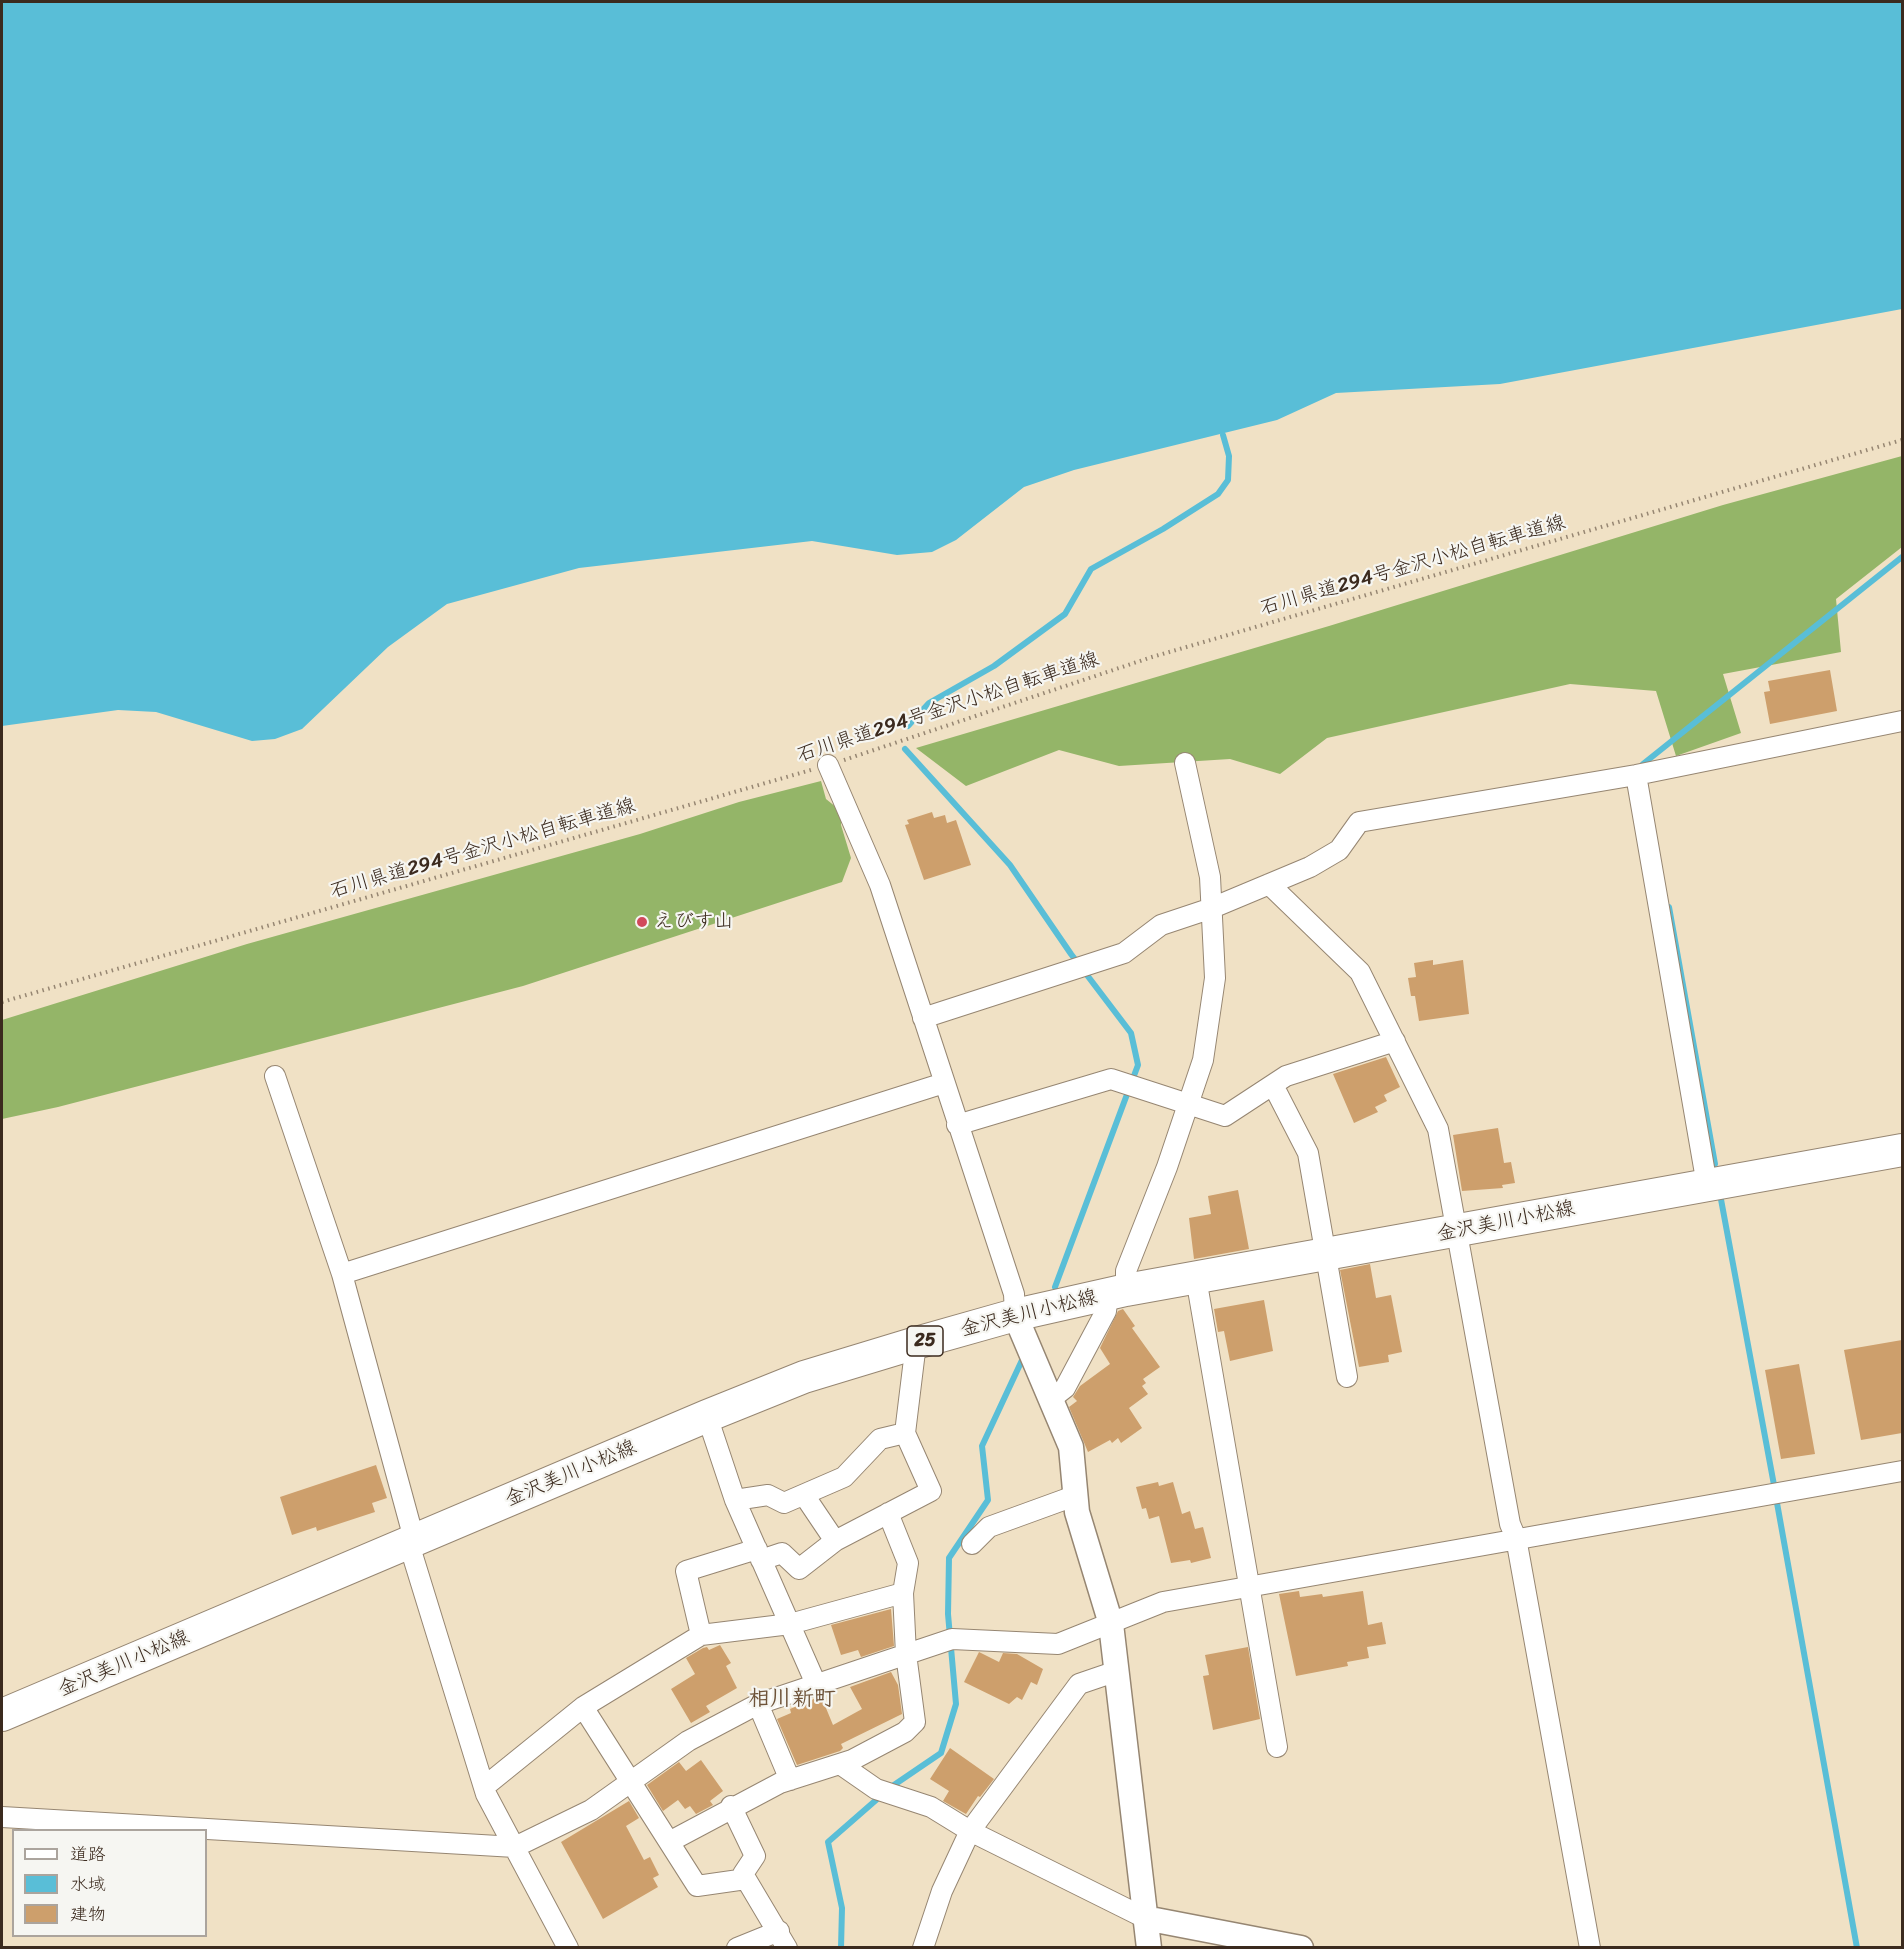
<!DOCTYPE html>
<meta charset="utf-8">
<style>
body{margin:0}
#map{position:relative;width:1904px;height:1949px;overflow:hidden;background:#f0e1c5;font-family:Sriracha,"Klee One",sans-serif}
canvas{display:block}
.frame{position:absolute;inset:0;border:3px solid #3b2a1e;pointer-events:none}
.legend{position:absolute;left:12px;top:1829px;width:195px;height:108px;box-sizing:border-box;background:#f6f6f2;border:2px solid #aba49d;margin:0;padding:8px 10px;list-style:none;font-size:18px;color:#3b2a1e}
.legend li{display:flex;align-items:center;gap:12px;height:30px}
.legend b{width:30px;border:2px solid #aba49d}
</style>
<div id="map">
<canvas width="1904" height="1949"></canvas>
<div class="frame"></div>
<ul class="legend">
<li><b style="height:8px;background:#fff"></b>道路</li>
<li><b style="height:16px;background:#59bed7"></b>水域</li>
<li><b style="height:16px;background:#cd9f6c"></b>建物</li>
</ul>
</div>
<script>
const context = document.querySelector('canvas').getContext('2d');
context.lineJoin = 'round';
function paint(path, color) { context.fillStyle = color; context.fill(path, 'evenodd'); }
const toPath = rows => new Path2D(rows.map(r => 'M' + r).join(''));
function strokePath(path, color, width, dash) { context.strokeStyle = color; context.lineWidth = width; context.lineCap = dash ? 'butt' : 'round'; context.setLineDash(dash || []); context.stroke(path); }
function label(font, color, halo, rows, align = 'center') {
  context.font = font + ' Sriracha,"Klee One",sans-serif'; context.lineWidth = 4.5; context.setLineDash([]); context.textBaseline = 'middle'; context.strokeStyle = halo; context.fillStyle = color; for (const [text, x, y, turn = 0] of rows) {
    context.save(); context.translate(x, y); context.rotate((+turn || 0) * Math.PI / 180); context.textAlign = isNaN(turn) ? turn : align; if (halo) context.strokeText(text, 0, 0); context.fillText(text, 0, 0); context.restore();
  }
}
const forest = toPath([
 [1902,456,1902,547,1836,599,1841,652,1723,674,1741,733,1676,756,1656,691,1570,684,1327,738,1280,774,1230,759,1119,766,1059,750,966,786,916,748,1329,626,1723,505],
 [821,781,826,799,842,812,841,825,851,858,842,882,523,986,58,1107,2,1119,2,1020,247,944,640,834,739,802]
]);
const water = toPath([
 [2,2,1902,2,1902,309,1500,384,1336,393,1277,420,1074,470,1024,487,956,540,932,552,897,555,812,541,579,568,447,604,388,647,302,729,275,739,252,741,156,712,118,710,2,726]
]);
const stream = toPath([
 [908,726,929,703,994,666,1065,614,1091,569,1163,529,1218,494,1228,480,1229,456,1223,435],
 [905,749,1010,865,1071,954,1131,1033,1138,1065,1055,1287],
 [1643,764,1902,557],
 [1669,907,1715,1164],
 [1720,1194,1774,1485],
 [1777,1503,1857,1948],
 [841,1948,842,1908,828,1842,891,1787,941,1753,956,1704,948,1614,949,1558,988,1500,982,1446,1023,1358]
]);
const building = toPath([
 [1830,670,1837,711,1770,724,1764,692,1770,691,1768,681],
 [932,812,934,818,945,815,947,823,956,820,971,865,924,880,905,825,909,824,907,820],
 [1433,960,1433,965,1463,960,1469,1014,1419,1021,1415,996,1411,996,1408,978,1416,977,1414,963],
 [1386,1057,1400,1087,1384,1095,1387,1101,1375,1107,1378,1112,1354,1123,1333,1074],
 [1498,1128,1504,1163,1511,1162,1515,1183,1502,1185,1503,1188,1462,1191,1453,1135],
 [1238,1190,1249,1249,1194,1259,1189,1218,1211,1214,1208,1196],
 [1370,1264,1376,1298,1391,1295,1402,1352,1388,1355,1389,1362,1359,1367,1340,1270],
 [1264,1300,1273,1351,1230,1361,1224,1331,1218,1332,1214,1309],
 [1123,1309,1135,1326,1132,1328,1160,1367,1143,1379,1146,1383,1142,1386,1148,1394,1129,1408,1142,1428,1121,1443,1118,1438,1112,1443,1110,1440,1088,1452,1069,1407,1077,1401,1073,1397,1080,1386,1110,1364,1100,1348,1118,1311],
 [1902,1340,1902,1433,1861,1440,1844,1350],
 [1799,1364,1815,1454,1781,1459,1765,1370],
 [376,1465,387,1498,372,1503,375,1512,317,1531,316,1527,292,1535,280,1497],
 [1158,1482,1159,1486,1173,1482,1182,1514,1190,1511,1195,1529,1203,1527,1211,1558,1191,1563,1190,1560,1171,1563,1159,1516,1149,1519,1146,1508,1142,1509,1136,1487],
 [1299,1591,1300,1597,1322,1594,1323,1597,1363,1591,1368,1625,1382,1622,1386,1644,1367,1647,1369,1658,1347,1662,1348,1666,1296,1676,1279,1594],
 [891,1609,894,1646,861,1657,858,1650,841,1655,831,1625],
 [720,1645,731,1663,726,1666,737,1688,706,1706,710,1712,691,1723,671,1689,695,1674,686,1658,703,1648,707,1647,709,1650],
 [1248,1647,1260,1719,1213,1730,1203,1676,1209,1675,1205,1655],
 [979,1652,999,1662,1003,1653,1017,1654,1043,1669,1037,1685,1031,1682,1022,1700,1017,1697,1009,1704,964,1682],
 [891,1672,898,1685,902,1714,841,1744,843,1748,840,1751,797,1765,777,1719,791,1713,790,1709,821,1696,833,1725,862,1709,850,1687],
 [950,1748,994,1779,980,1797,978,1796,966,1814,943,1801,949,1791,930,1779],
 [701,1760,723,1791,710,1801,713,1805,696,1814,690,1806,685,1809,678,1800,663,1811,647,1785,679,1762,686,1771],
 [629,1801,639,1818,626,1826,644,1860,650,1857,659,1875,653,1878,658,1887,603,1919,561,1842]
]);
const path = toPath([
 [844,760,1152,657,1902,440],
 [2,1002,811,770]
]);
const minor = toPath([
 [828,765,880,885,1014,1294,1015,1315],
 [1636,775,1707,1185],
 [1269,884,1360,972,1438,1129,1510,1524,1516,1538,1590,1948],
 [923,1018,1124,953,1161,925,1212,908,1310,867,1339,850,1359,822,1636,775,1902,721],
 [275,1076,342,1274,411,1528,409,1544,486,1794,568,1948],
 [1273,1085,1308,1153,1347,1377],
 [957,1125,1111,1079,1225,1116,1286,1076,1395,1041],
 [342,1274,944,1083],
 [1196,1278,1277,1747],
 [1126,1290,1126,1271,1167,1167,1203,1060,1215,978,1210,877,1185,763],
 [1051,1399,1065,1388,1106,1311,1108,1294],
 [707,1416,735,1500,816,1684],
 [804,1495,835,1541],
 [735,1500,768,1495,784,1503,844,1477,880,1439,905,1433],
 [972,1544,989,1527,1077,1495],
 [761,1560,782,1553,799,1569,835,1541,931,1491,905,1433,916,1343],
 [701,1635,686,1571,757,1549],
 [758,1704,790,1780],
 [583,1707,697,1886,746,1879],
 [840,1764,876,1789,931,1807,970,1831,1145,1918],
 [484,1787,583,1707,701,1635,790,1624,903,1593],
 [731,1806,755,1856,743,1874,787,1948],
 [2,1817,515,1847,591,1810,688,1741,758,1704,952,1639,1058,1644,1163,1602,1902,1471],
 [669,1842,780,1783,852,1760,905,1732,915,1722,906,1654,903,1593,908,1563,888,1513],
 [737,1948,779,1931],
 [923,1948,942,1891,970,1831,1079,1684,1117,1671]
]);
const tertiary = toPath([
 [1015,1315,1071,1447,1077,1512,1111,1624,1149,1948],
 [1145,1918,1301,1948]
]);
const primary = toPath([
 [2,1715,707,1416,804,1377,916,1343,1015,1315,1126,1290,1902,1150]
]);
const markers = [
 [642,922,6,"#d1495b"]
];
const shields = [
 [925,1341,36]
];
const shieldNames = [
 ["25",925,1341]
];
const streetNames = [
 ["石川県道294号金沢小松自転車道線",1413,566,-16],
 ["石川県道294号金沢小松自転車道線",948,708,-18],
 ["石川県道294号金沢小松自転車道線",483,849,-16],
 ["金沢美川小松線",1506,1222,-11],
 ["金沢美川小松線",1029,1314,-14],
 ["金沢美川小松線",571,1474,-23],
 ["金沢美川小松線",124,1664,-23]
];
const poiNames = [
 ["えびす山",654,922]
];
const quarterNames = [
 ["相川新町",792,1699]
];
paint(forest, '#94b568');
paint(water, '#59bed7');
strokePath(stream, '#59bed7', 6);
paint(building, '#cd9f6c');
strokePath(minor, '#968672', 22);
strokePath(tertiary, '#968672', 27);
strokePath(primary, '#968672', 34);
strokePath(path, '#968672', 4, [1.5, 4.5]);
strokePath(minor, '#fff', 20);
strokePath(tertiary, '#fff', 24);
strokePath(primary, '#fff', 32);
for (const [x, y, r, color] of markers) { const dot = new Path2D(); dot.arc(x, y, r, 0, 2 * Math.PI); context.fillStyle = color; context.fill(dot); strokePath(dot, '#f6f6f2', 2); }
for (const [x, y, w] of shields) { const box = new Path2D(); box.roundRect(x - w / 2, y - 15, w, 30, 4.5); context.fillStyle = '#f6f6f2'; context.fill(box); strokePath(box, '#3b2a1e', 1.5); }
label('bold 18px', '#3b2a1e', null, shieldNames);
label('20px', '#3b2a1e', '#f6f6f2', streetNames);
label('20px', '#3b2a1e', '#f6f6f2', poiNames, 'left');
label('bold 22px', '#6e5339', '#f6f6f2', quarterNames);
</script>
